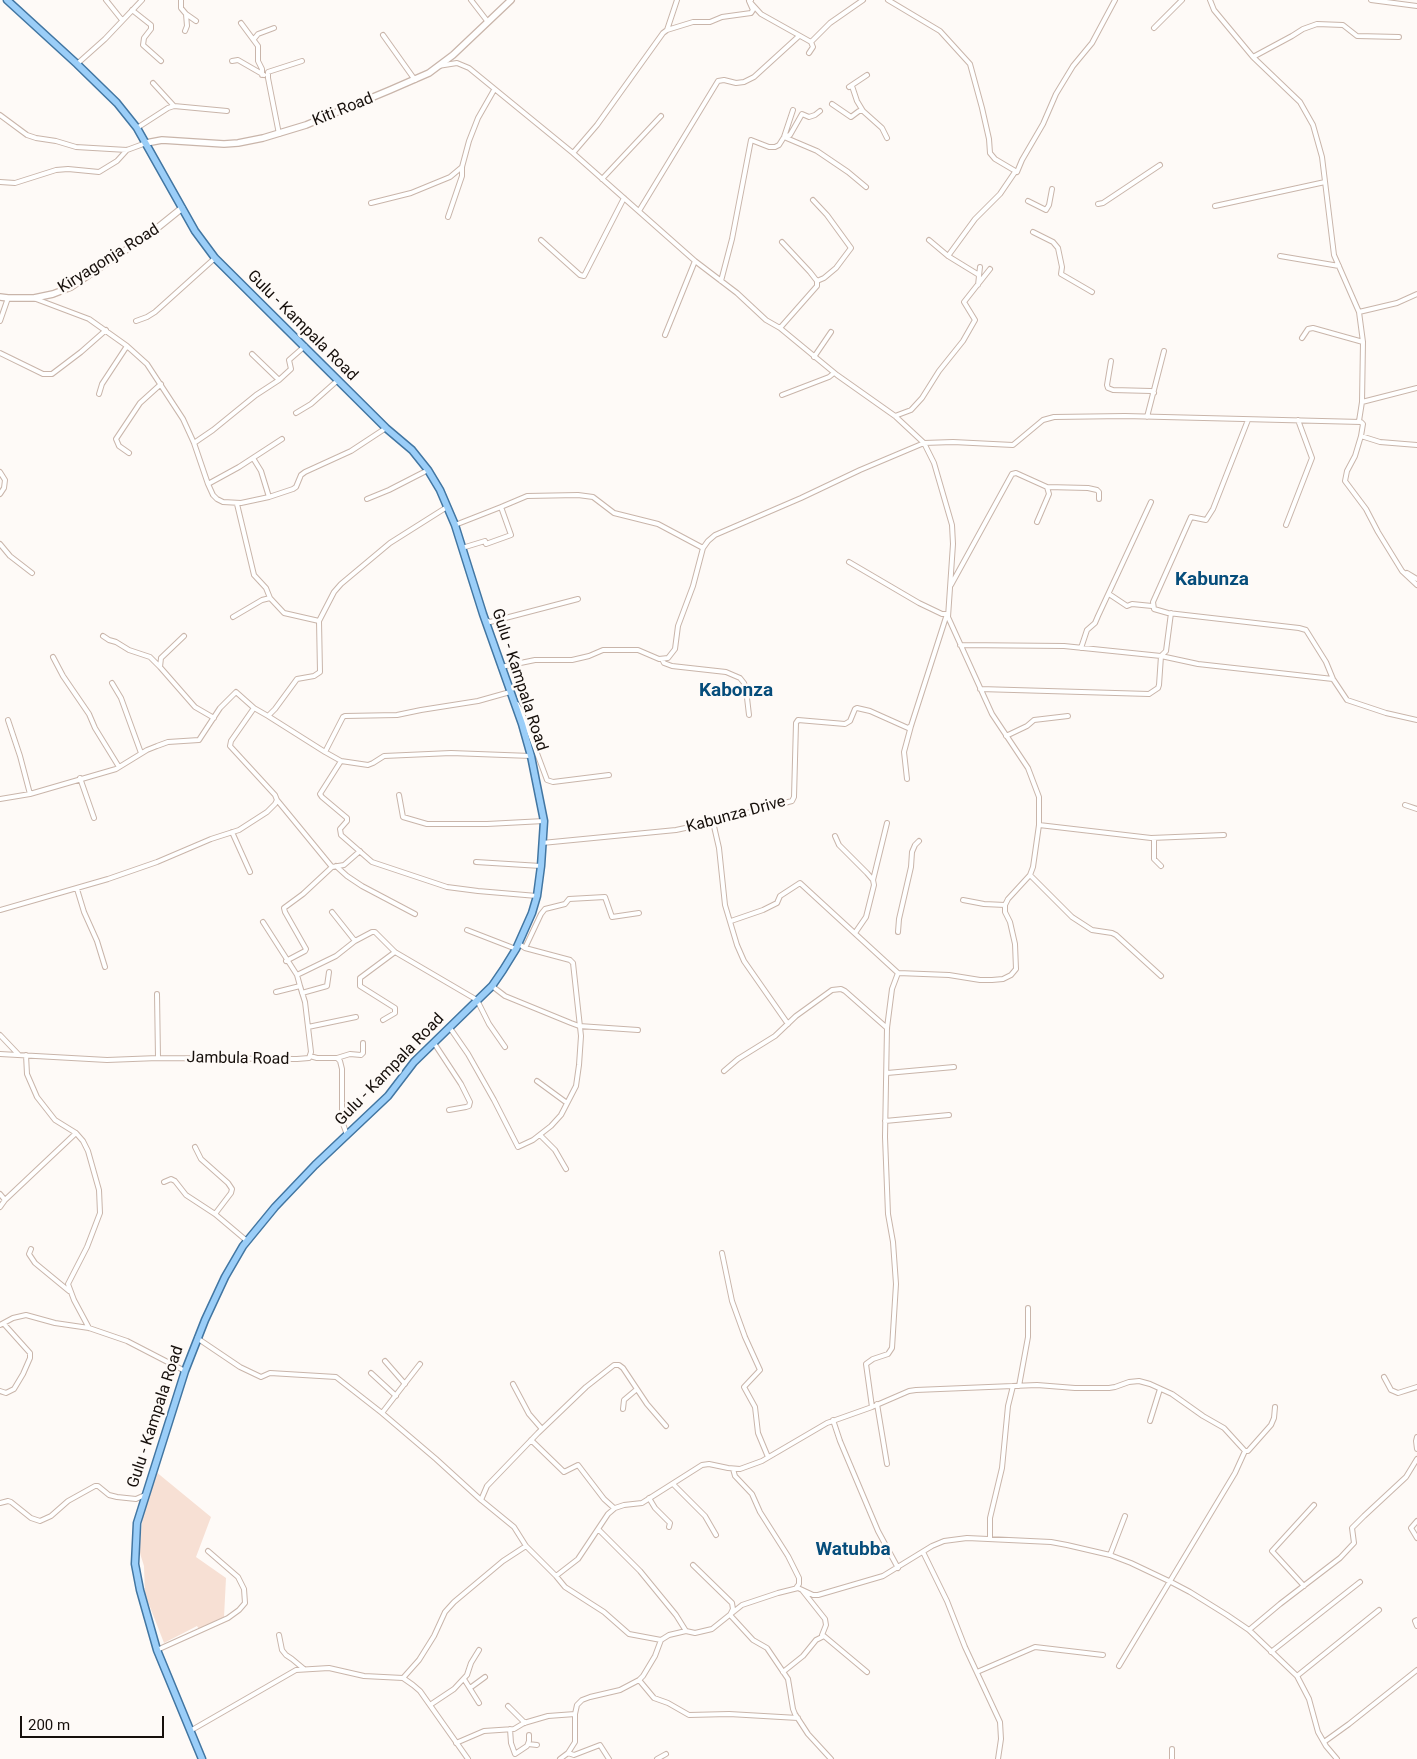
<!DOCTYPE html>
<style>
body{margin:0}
#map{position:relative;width:1417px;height:1759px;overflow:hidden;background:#fefaf7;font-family:Roboto,sans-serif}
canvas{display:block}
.scale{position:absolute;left:20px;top:1716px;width:144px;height:22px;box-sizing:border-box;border:2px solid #160f0b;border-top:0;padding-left:6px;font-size:15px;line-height:18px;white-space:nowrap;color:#160f0b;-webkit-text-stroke:4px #fefaf7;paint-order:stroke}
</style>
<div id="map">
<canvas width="1417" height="1759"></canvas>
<div class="scale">200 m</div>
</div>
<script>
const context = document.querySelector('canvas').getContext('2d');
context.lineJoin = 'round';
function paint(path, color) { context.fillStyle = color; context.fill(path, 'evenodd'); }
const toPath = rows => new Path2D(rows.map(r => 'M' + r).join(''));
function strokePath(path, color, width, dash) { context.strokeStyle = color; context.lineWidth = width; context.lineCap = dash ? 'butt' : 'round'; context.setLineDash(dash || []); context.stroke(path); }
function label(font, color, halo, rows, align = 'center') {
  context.font = font + ' Roboto,sans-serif'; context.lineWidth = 5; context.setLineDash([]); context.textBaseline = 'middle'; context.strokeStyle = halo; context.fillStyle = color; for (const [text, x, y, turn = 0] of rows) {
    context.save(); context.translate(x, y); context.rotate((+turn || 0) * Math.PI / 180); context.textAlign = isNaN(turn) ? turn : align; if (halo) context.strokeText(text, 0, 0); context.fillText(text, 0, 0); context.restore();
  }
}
const green = toPath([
 [155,1471,211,1517,196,1557,226,1578,224,1617,199,1629,197,1626,164,1643,145,1594,144,1566,139,1550,143,1515]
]);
const street = toPath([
 [106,0,122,20],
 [181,0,181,8,186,14,187,26,185,31],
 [471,0,488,22],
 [888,0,940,31,970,64,982,108,989,139,990,153,995,159,1017,172,1022,160,1043,124,1056,94,1073,66,1092,43,1115,0],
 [1210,0,1214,10,1253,57,1300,102,1313,125,1322,157,1334,255,1359,312,1363,342,1362,402,1359,421],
 [1371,0,1417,6],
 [751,3,761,14,811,42,813,47,809,53],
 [132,10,151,25,151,29,144,38,143,45,161,61],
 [186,14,196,21],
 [241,23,258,46,258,61,262,69,262,75],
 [1154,28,1182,0],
 [667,30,677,0],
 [383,35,415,80],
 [254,39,258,34,274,28],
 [811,42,830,23,863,0],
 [1253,57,1292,36,1303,29,1317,24,1343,25,1357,36,1399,37],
 [232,61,238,60,264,75],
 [77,64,105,39,142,0],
 [438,66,457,63,469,68,573,153,695,261,737,293,766,320,780,328,837,375,895,416,924,443,934,463,952,525,953,544,948,617,992,714,1028,768,1039,797,1039,825,1033,867,1030,875,1008,899,1005,905,1005,912,1010,922,1015,944,1016,969,1011,975,1003,979,992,980,980,980,949,975,898,973,800,883,780,896,777,903,763,910,731,921],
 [153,83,174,106],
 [852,86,857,101,863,111,882,128,887,138],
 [849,87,867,75],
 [832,104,851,117,859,111,863,111],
 [0,115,27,135,36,138,56,141,76,147,127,150,146,143],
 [137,128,168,108,174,106,227,111],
 [279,134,268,78,268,72,302,61],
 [784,137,817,151,848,172,866,187],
 [784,137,790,135,802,114,809,117,815,115,820,111],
 [573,153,597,125,663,33,667,30,693,22,710,22,722,17,751,13,753,10,749,1,751,0],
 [602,179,661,116],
 [0,182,15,183,56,170,68,169,99,172,117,161,127,150],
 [813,200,827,215,851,248,836,268,824,278,817,281],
 [1028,201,1046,210,1049,205,1052,189],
 [371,203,411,193,450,177,462,167],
 [1098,204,1103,203,1160,165],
 [1215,206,1325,182],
 [639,211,718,81,724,80,736,83,744,82,754,77,799,36],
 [448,217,462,176,462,167,469,141,478,118,494,90],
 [1033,232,1053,242,1058,248,1062,267,1061,274,1092,292],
 [541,240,580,275,584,276,624,198],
 [929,240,948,256,979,275],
 [948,256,975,219,1000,194,1015,172],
 [1280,256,1339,266],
 [721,281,732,239,751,140,769,147,775,147,779,145,784,137,793,110],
 [978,285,980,267],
 [36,299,89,319,127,346,147,364,183,419,194,443,208,484,213,495,217,499,223,502,241,503,269,497,293,489,296,487,301,475,305,472,351,451,386,428],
 [1359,312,1397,303,1417,294],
 [0,321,8,298],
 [136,321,147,317,155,312,215,258],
 [780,328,817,286,817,281,810,272,782,242],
 [665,335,695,261],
 [1302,338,1308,329,1313,328,1363,342],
 [0,353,43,374,52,374,81,352,106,330],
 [252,354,279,380],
 [814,357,831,332],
 [1111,361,1107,385,1108,388,1113,390,1151,391,1154,393],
 [99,394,102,384,127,346],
 [782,395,829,377,834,373],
 [1362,402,1417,388],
 [296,413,311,404,338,380],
 [895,416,911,410,922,398,939,371,963,341,975,320,964,302,990,269],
 [1147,417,1164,351],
 [1248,420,1213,509,1206,520,1191,517,1153,602,1154,609,1168,613,1299,628,1306,630,1326,662,1333,679,1347,700,1386,713,1417,720],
 [1361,436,1380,442,1417,445],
 [194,443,213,430,256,395,279,380,291,369,289,360,305,346],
 [129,453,119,446,116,439,140,403,161,384],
 [253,458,261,471,269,497],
 [0,472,5,480,4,488,0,494],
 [208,484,239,467,282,439],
 [1047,487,1088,488,1097,490,1099,492,1099,499],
 [367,499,389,490,428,470],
 [237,504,254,575,266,588,270,598,284,613,319,621],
 [455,525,501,507],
 [1286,525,1312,458,1298,420],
 [0,544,10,556,32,573],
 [462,548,485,541,486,544,511,535,501,507,527,496,578,495,593,497,614,513,658,524,703,548],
 [1407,573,1417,579],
 [951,585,1012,474,1016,473,1047,487,1049,494,1037,522],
 [1109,594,1127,606,1132,604,1152,606],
 [233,617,262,600,270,598],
 [486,620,490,622,578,599],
 [103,636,109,640,116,642,129,650,150,657,160,667],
 [184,636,161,658,160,667,195,707,214,718],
 [960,645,1064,646,1161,656,1198,664,1333,679],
 [1081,648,1087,630,1095,623,1098,616,1151,502],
 [53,657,63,676,89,714,95,728,119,767],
 [662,659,664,663,672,666,726,672,740,678,744,683,746,689,749,715],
 [501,667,535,660,572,660,589,656,603,650,638,650,659,659,668,658,675,649,678,626,693,586,703,548,708,541,715,535,801,498,860,470,924,443,953,442,1013,445,1043,420,1054,417,1125,416,1361,422,1363,424,1361,436,1355,456,1347,471,1345,481,1366,509,1378,532,1402,571,1417,585],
 [112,683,121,698,141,753],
 [980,689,1149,694,1158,688,1159,685,1161,656,1166,651,1171,613],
 [510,692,478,701,421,710,397,715,345,716,343,717,325,752,341,761,368,765,373,763,384,756,451,753,531,756],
 [517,704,522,713,547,780,553,782,609,775],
 [254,708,268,716,275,709,297,679,314,676,320,672,319,621,334,592,341,584,390,543,447,507],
 [268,716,325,752],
 [8,720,20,756,30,794],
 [1006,736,1027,726,1034,720,1068,716],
 [341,761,320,794,322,797,347,818,347,821,340,829,341,835,372,862,447,887,478,891,537,896],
 [80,778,94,818],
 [907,779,904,752,911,726],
 [399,795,403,817,427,824,487,824,544,821],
 [0,799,30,794,116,769,147,750,157,746,168,742,199,740,220,708,236,692,254,708,231,741,230,746,275,795,277,800,275,804,267,812,239,830,211,839,157,862,108,879,0,910],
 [277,800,332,867],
 [1405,805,1417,809],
 [713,822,719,848,725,905,737,945,744,961,788,1024],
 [1039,825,1151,838,1224,835],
 [232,832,250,872],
 [835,836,839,845,867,873,873,880,874,885,866,917,855,933],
 [1154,838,1154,859,1161,866],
 [542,843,676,830,713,822,792,801,794,797,796,723,798,720,845,724,850,721,855,709,857,708,870,711,908,728,911,726,947,614,942,614,919,603,849,562],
 [476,862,541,866],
 [336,866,347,876,362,886,415,914],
 [1030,875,1072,917,1092,930,1112,933,1116,935,1161,976],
 [873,880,887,823],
 [77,889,84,912,97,941,105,967],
 [963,900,984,904,1005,905],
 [332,912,355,941],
 [467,930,516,949],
 [898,932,899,919,911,867,912,852,915,845,919,841],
 [525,948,541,914,545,909,565,904,569,899,605,897,612,917,639,913],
 [286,961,305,951,306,949,285,912,284,908,303,894,332,867,344,865,360,851],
 [297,975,336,956,355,941,372,932,375,932,395,952,477,1000,489,1024,505,1047],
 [492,986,505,996,571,1023,579,1026,638,1030],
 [276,992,300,986],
 [302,993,327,986,329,972],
 [157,994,158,1058,297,1059,309,1058,311,1052,305,1002,300,986,297,975,263,922],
 [383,1020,395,1013,395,1008,360,986,360,978,395,952],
 [308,1027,356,1017],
 [450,1028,468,1054,494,1100,518,1147,533,1140,551,1126,561,1115,576,1086,579,1065,581,1036,573,963,570,960,525,948,519,944],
 [0,1035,19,1055],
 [434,1043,461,1084,470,1102,469,1106,466,1107,449,1110],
 [0,1054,107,1060,158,1058],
 [26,1055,27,1074,37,1097,55,1120,76,1133,83,1141,88,1151,99,1190,100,1213,87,1247,68,1284,74,1300,89,1328],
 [310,1056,317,1058,337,1058,340,1061,342,1069,342,1121,347,1135],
 [337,1058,350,1054,361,1055,363,1053,363,1043],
 [724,1071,738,1059,775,1036,796,1016,832,990,841,989,845,991,887,1028],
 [887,1073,954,1067],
 [537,1081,567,1103],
 [885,1121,949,1115],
 [540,1135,555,1150,566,1169],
 [195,1147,201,1159,228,1183,232,1189,231,1193,215,1214],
 [164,1182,171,1179,175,1181,186,1195,215,1214,247,1241],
 [0,1194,5,1200],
 [0,1207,5,1200,76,1133],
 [31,1249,29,1254,35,1263,69,1291],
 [722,1253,732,1301,745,1337,760,1370,744,1387,755,1407,758,1433,768,1457],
 [0,1325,13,1318,26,1315,55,1323,89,1328,127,1341,185,1371],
 [197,1338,240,1367,261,1377,270,1373,336,1377,382,1413,436,1459,481,1500],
 [385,1361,405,1384],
 [371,1373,396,1396],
 [1384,1377,1391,1390,1398,1393,1417,1387],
 [513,1384,529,1414,542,1429],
 [1019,1386,1028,1337,1028,1308],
 [637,1389,647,1404,666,1426],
 [0,1391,6,1393,14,1389,23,1374,30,1358,30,1353,4,1324],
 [877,1404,887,1464],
 [872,1407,909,1391,916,1390,1037,1385,1075,1388,1109,1388,1115,1387,1129,1382,1139,1381,1150,1384,1172,1394,1203,1416,1224,1428,1245,1451,1248,1451,1271,1425,1274,1418,1275,1407],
 [623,1409,624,1400,637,1389,623,1368,619,1365,614,1365,586,1387,538,1433,487,1486,481,1500,514,1527,526,1546,556,1576,565,1587,604,1612,629,1634,661,1640],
 [382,1413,420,1364],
 [833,1420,840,1441,878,1531,898,1568],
 [1150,1421,1160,1389],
 [1417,1437,1416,1441,1417,1449],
 [531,1440,564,1472,578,1465,604,1499,614,1508],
 [733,1469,735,1476,752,1494,760,1512,788,1556,799,1578,799,1584,796,1588],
 [673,1484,705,1516,716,1535],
 [649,1498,655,1508,670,1523,669,1527],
 [0,1503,8,1501,11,1502,31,1518,40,1521,51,1516,68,1501,95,1486,98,1486,109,1495,117,1497,136,1499,145,1495],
 [1417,1521,1411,1528,1417,1538],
 [599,1530,640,1571,676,1615,686,1631],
 [990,1539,990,1518,1002,1468,1008,1406,1013,1386],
 [923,1552,947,1601,965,1647,1000,1722,1001,1739,998,1759],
 [1110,1555,1125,1516],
 [693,1565,732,1603,733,1609,730,1615],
 [556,1576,578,1559,608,1514,615,1508,624,1505,642,1503,702,1465,709,1464,728,1468,740,1469,762,1461,827,1423,872,1407,866,1364,873,1359,888,1354,892,1348,896,1284,893,1242,888,1214,885,1137,887,1028,892,989,898,973],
 [1304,1586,1272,1551,1314,1505],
 [802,1590,825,1619,826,1625,822,1635,824,1636],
 [731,1616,753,1640,767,1648,788,1679,793,1709,795,1714,808,1734,831,1759],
 [1417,1620,1415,1621,1417,1626],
 [1249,1630,1280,1604,1340,1558,1354,1543,1352,1528,1364,1516,1406,1477,1417,1459],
 [279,1635,282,1650,286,1655,292,1659,304,1669],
 [157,1650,228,1618,239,1610,245,1603,244,1589,238,1577,208,1551],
 [1271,1652,1360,1582],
 [1119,1666,1235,1473,1245,1451],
 [783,1672,803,1656,816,1640,824,1636,867,1672],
 [977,1672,1035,1647,1103,1655],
 [1297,1676,1379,1610],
 [403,1678,419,1660,434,1636,445,1612,454,1602,503,1561,526,1546],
 [464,1679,479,1703],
 [639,1680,654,1698,668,1703,689,1715,729,1714,798,1718],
 [470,1688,485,1677],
 [430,1705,454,1689,467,1675,471,1663,479,1650],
 [508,1706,525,1723],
 [510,1729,511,1743,515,1754,527,1746,529,1741,529,1735],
 [190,1731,296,1670,329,1668,364,1676,403,1678,413,1685,420,1691,468,1759],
 [1324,1742,1349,1724,1417,1670],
 [456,1743,484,1731,514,1729,524,1723,548,1716,575,1714],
 [528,1744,537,1745],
 [1172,1749,1172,1759],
 [568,1753,574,1755,600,1745,609,1759],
 [560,1759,568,1753,575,1742,575,1714,577,1705,582,1700,590,1697,620,1690,639,1680,643,1676,655,1656,661,1640,669,1635,686,1631,695,1633,712,1629,742,1605,778,1593,798,1588,813,1595,818,1595,883,1576,932,1546,944,1541,967,1538,1051,1542,1067,1545,1110,1555,1131,1563,1171,1582,1190,1592,1227,1615,1249,1630,1297,1676,1309,1699,1318,1732,1326,1746,1337,1759],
 [657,1759,666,1754]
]);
const secondary = toPath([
 [146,143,162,140,224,144,238,143,263,138,306,125,390,90,429,73,453,55,511,0],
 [0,297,8,298,34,298,53,294,71,287,151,233,182,208]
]);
const primary = toPath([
 [7,0,77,64,117,103,137,128,195,231,215,258,386,428,412,450,428,470,440,490,455,525,483,614,522,724,531,756,544,821,541,866,537,896,532,913,516,949,503,970,492,986,414,1062,388,1096,315,1165,275,1207,243,1246,225,1277,205,1320,185,1371,137,1523,135,1564,140,1590,157,1650,202,1759]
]);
const streetNames = [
 ["Kiti Road",343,110,-22],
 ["Kiryagonja Road",109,259,-32],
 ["Gulu - Kampala Road",302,326,45],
 ["Gulu - Kampala Road",519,680,72],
 ["Kabunza Drive",736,815,-15],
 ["Jambula Road",238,1059,1],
 ["Gulu - Kampala Road",390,1070,-46],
 ["Gulu - Kampala Road",156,1417,-72]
];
const quarterNames = [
 ["Kabunza",1212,580],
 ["Kabonza",736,691],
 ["Watubba",853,1550]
];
paint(green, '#f7e0d4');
strokePath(street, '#c9b5aa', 6);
strokePath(secondary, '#c9b5aa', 8);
strokePath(primary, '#4276a2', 9);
strokePath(street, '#fff', 4);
strokePath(secondary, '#fff', 5.5);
strokePath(primary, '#9bcef8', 6);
label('16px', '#160f0b', '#fefaf7', streetNames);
label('bold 19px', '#064d7b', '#fefaf7', quarterNames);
</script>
